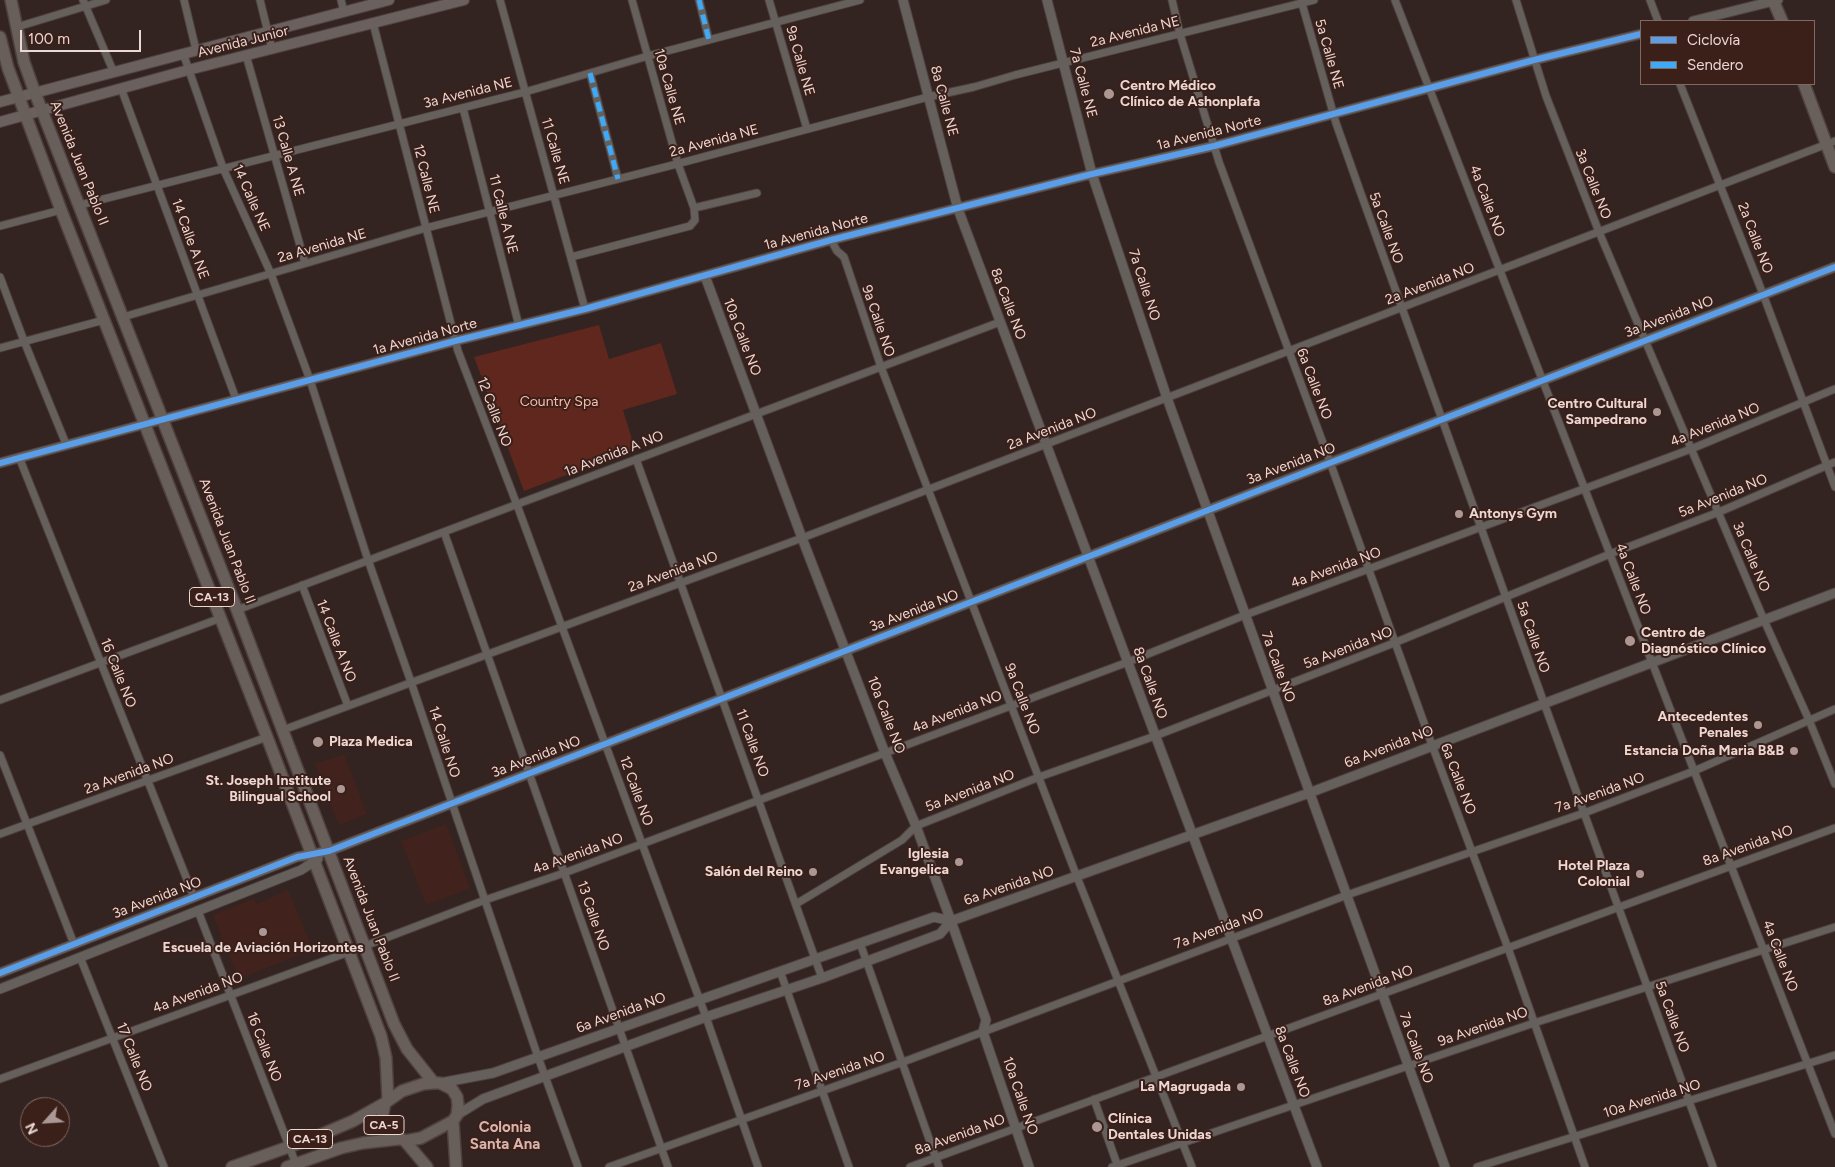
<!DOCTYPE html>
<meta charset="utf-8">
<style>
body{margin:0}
#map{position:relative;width:1835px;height:1167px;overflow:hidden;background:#332421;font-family:Figtree,sans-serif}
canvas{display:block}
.legend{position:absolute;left:1640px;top:20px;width:175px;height:65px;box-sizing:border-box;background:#3b1f19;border:1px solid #816963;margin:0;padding:6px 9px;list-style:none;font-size:15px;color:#ebd7d3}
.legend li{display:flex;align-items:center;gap:10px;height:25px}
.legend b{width:25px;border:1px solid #816963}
.north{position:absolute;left:20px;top:1097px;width:50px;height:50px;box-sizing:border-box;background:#3b1f19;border:1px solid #816963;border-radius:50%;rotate:244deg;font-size:14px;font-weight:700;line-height:20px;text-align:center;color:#ebd7d3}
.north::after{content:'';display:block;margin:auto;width:18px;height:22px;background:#ab9895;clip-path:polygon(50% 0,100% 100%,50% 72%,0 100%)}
.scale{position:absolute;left:20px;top:30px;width:121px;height:22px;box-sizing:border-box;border:2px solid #ebd7d3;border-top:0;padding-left:6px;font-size:15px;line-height:18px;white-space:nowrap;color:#ebd7d3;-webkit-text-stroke:4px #3b1f19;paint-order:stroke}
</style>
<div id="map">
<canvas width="1835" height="1167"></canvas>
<ul class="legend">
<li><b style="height:6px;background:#5a9eea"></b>Ciclovía</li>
<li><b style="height:6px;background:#3fa9f5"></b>Sendero</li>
</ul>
<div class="north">N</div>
<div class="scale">100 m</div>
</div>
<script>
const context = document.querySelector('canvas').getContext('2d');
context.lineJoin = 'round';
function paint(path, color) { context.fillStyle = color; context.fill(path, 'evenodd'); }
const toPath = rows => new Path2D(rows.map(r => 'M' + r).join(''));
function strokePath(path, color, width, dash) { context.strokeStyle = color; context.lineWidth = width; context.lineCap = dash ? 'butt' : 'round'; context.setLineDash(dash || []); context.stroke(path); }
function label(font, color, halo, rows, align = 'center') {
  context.font = font + ' Figtree,sans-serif'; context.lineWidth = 4; context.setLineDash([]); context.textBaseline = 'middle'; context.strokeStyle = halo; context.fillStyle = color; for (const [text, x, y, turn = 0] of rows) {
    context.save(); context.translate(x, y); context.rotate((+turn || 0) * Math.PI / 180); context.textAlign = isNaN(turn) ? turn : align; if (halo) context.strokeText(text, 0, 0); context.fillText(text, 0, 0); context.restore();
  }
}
const built = toPath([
 [344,754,367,814,339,825,315,764],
 [446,824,470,888,426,905,401,841],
 [288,890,313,949,239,979,213,915,253,899,257,904]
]);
const green = toPath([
 [599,325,609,359,661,343,677,394,623,410,635,449,524,491,474,357]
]);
const minor = toPath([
 [83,0,114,73],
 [184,0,196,50],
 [260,0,272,49],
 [341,0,344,12],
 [500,0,585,309],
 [699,0,709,40],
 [769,0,807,129],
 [1172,0,1180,34,1219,162,1330,462,1432,745,1508,948,1585,1167],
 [1301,0,1336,123,1360,191,1544,703,1713,1167],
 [1395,0,1835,1134],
 [1516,0,1546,96,1599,232,1764,620,1809,720,1835,784],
 [1650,0,1658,21],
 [373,23,458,351,517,505,706,1017,758,1167],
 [17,27,106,0],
 [183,53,223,168,271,274,310,380,368,560,411,682,538,1057,578,1167],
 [246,55,305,263],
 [590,73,618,179],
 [1680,84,1763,294,1835,487],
 [121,88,236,399],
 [463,108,519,326],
 [80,205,525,92,648,56,860,0],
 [694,208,757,193],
 [0,226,61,210],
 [831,240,837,251,844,257,881,367,1077,877,1192,1167],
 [571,257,690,226,695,220,694,208,678,164,632,0],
 [0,277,24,341,66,444],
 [123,317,426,228,673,165,928,97,974,87,1015,75,1314,0],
 [0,348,104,320],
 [19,457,194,897],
 [636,459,822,978],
 [444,532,668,1167],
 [302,585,348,706],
 [237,610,1000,322],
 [0,700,221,618],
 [283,730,802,538,1835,141],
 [0,755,74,944],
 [0,834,267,737],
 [796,904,902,840,916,826,1039,777,1155,736,1394,643,1610,554,1719,512,1835,462],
 [198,911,296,1164],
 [860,943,939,1167],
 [80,957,164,1167],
 [780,971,849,1167],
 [0,1079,349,952,485,900,564,873,885,753,1128,662,1245,615,1691,449,1835,389],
 [1094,1099,1118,1167],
 [609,1167,903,1062,1347,895,1584,813,1694,771,1835,709],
 [910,1167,1835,828],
 [1112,1167,1534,1023,1835,927],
 [1477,1167,1835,1055]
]);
const tertiary = toPath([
 [903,0,958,209,1317,1167],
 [1047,0,1092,174,1167,398,1445,1167],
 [1693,21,1778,0],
 [705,276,802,538,885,753,916,826,951,921,986,1020,983,1032,1029,1167],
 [0,463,455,341,585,309,831,240,1092,174,1214,146,1534,60,1641,34],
 [0,973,297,857,329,851,1835,267],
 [0,989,301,870,318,859],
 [440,1083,493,1073,934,917,951,921],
 [457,1115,483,1099,706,1017,822,978,940,934,951,921,1309,793,1835,593]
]);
const secondary = toPath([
 [0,102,389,0],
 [0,122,188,70,464,0]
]);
const primary = toPath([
 [1773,0,1782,21],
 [1804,84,1835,167]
]);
const trunk = toPath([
 [11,0,24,62,35,93,237,610,394,1024,407,1049,434,1083],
 [0,37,8,68,61,210,267,737,381,1036,386,1058,388,1100],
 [434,1083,440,1083,452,1089,457,1097,458,1105,457,1115,453,1121,421,1138,405,1141,390,1133,383,1123,382,1117,385,1103,402,1091,423,1084,434,1083],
 [453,1121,456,1167],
 [405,1141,427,1167],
 [232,1167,311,1139,353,1121,385,1103],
 [287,1167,341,1148,363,1143,399,1139]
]);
const quiet = toPath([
 [699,0,709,40],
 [590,73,618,179]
]);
const cycleway = toPath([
 [0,463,455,341,585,309,831,240,1092,174,1214,146,1534,60,1641,34],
 [0,973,297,857,329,851,1835,267]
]);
const markers = [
 [1109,94,6,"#ab9895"],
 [1657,412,5,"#ab9895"],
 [1459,514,5,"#ab9895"],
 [1630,641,6,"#ab9895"],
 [1758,725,5,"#ab9895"],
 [318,742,6,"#ab9895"],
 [1794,751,5,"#ab9895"],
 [341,789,5,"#ab9895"],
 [959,862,5,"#ab9895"],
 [813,872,5,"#ab9895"],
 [1640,874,5,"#ab9895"],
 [263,932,5,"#ab9895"],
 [1241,1087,5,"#ab9895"],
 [1097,1127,6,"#ab9895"]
];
const shields = [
 [212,597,45],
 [384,1125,40],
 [310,1139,45]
];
const shieldNames = [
 ["CA-13",212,597],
 ["CA-5",384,1125],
 ["CA-13",310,1139]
];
const streetNames = [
 ["2a Avenida NE",1135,32,-14],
 ["Avenida Junior",243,42,-14],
 ["5a Calle NE",1329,54,74],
 ["9a Calle NE",800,61,74],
 ["7a Calle NE",1083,83,75],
 ["10a Calle NE",669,87,74],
 ["3a Avenida NE",468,93,-14],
 ["8a Calle NE",944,101,75],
 ["1a Avenida Norte",1209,133,-14],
 ["2a Avenida NE",714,141,-15],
 ["11 Calle NE",555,151,74],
 ["13 Calle A NE",288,156,74],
 ["Avenida Juan Pablo II",79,163,68],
 ["12 Calle NE",426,179,76],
 ["3a Calle NO",1593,184,68],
 ["14 Calle NE",251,198,66],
 ["4a Calle NO",1487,201,69],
 ["11 Calle A NE",503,214,76],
 ["5a Calle NO",1386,228,70],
 ["1a Avenida Norte",816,232,-15],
 ["2a Calle NO",1755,238,69],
 ["14 Calle A NE",190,239,70],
 ["2a Avenida NE",322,246,-16],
 ["2a Avenida NO",1430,284,-21],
 ["7a Calle NO",1144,285,72],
 ["8a Calle NO",1008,304,69],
 ["3a Avenida NO",1669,317,-21],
 ["9a Calle NO",878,321,71],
 ["1a Avenida Norte",425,337,-15],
 ["10a Calle NO",742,337,69],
 ["6a Calle NO",1314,384,69],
 ["12 Calle NO",494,412,69],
 ["4a Avenida NO",1715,425,-22],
 ["2a Avenida NO",1052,429,-21],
 ["1a Avenida A NO",614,454,-21],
 ["3a Avenida NO",1291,464,-21],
 ["5a Avenida NO",1723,496,-22],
 ["Avenida Juan Pablo II",227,541,69],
 ["3a Calle NO",1751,557,67],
 ["4a Avenida NO",1336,568,-20],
 ["2a Avenida NO",673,572,-20],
 ["4a Calle NO",1633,579,69],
 ["3a Avenida NO",914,611,-21],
 ["5a Calle NO",1533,637,71],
 ["14 Calle A NO",336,641,69],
 ["5a Avenida NO",1348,648,-21],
 ["7a Calle NO",1278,667,70],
 ["16 Calle NO",118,673,68],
 ["8a Calle NO",1150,683,70],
 ["9a Calle NO",1022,699,69],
 ["4a Avenida NO",957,712,-21],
 ["10a Calle NO",886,715,69],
 ["14 Calle NO",444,742,72],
 ["11 Calle NO",752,743,70],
 ["6a Avenida NO",1389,747,-21],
 ["3a Avenida NO",536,757,-21],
 ["2a Avenida NO",129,774,-20],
 ["6a Calle NO",1458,779,69],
 ["12 Calle NO",636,791,70],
 ["5a Avenida NO",970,791,-21],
 ["7a Avenida NO",1600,793,-20],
 ["8a Avenida NO",1748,846,-20],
 ["4a Avenida NO",578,854,-20],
 ["6a Avenida NO",1009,886,-19],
 ["3a Avenida NO",157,898,-21],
 ["13 Calle NO",593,916,71],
 ["Avenida Juan Pablo II",371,919,69],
 ["7a Avenida NO",1219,929,-20],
 ["4a Calle NO",1780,956,69],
 ["8a Avenida NO",1368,986,-20],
 ["4a Avenida NO",198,993,-20],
 ["6a Avenida NO",621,1013,-20],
 ["5a Calle NO",1672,1017,70],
 ["9a Avenida NO",1483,1027,-19],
 ["16 Calle NO",264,1047,69],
 ["7a Calle NO",1416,1048,70],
 ["17 Calle NO",134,1057,68],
 ["8a Calle NO",1292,1062,69],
 ["7a Avenida NO",840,1071,-19],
 ["10a Calle NO",1020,1096,71],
 ["10a Avenida NO",1652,1099,-17],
 ["8a Avenida NO",960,1135,-20]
];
const poiNames = [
 ["Centro Médico",1120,86,"left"],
 ["Clínico de Ashonplafa",1120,102,"left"],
 ["Centro Cultural",1647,404],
 ["Sampedrano",1647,420],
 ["Antonys Gym",1469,514,"left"],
 ["Centro de",1641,633,"left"],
 ["Diagnóstico Clínico",1641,649,"left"],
 ["Antecedentes",1748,717],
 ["Penales",1748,733],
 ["Plaza Medica",329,742,"left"],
 ["Estancia Doña Maria B&B",1784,751],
 ["St. Joseph Institute",331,781],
 ["Bilingual School",331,797],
 ["Iglesia",949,854],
 ["Evangelica",949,870],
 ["Hotel Plaza",1630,866],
 ["Colonial",1630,882],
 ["Salón del Reino",803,872],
 ["Escuela de Aviación Horizontes",263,948,"center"],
 ["La Magrugada",1231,1087],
 ["Clínica",1108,1119,"left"],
 ["Dentales Unidas",1108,1135,"left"]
];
const parkNames = [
 ["Country Spa",559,402]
];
const neighbourhoodNames = [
 ["Colonia",505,1128],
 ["Santa Ana",505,1145]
];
paint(built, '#42221c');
paint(green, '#5f271d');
strokePath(minor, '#4f413f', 9);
strokePath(tertiary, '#4f413f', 11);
strokePath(secondary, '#4f413f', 12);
strokePath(primary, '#4f413f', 14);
strokePath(trunk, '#4f413f', 14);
strokePath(minor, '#66605d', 7);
strokePath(tertiary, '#66605d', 9);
strokePath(secondary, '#6a605e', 10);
strokePath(primary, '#69605c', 11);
strokePath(trunk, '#685e5a', 11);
strokePath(quiet, '#3fa9f5', 5, [10, 5]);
strokePath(cycleway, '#5a9eea', 6);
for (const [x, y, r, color] of markers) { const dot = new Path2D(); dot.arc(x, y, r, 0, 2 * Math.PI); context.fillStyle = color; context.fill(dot); strokePath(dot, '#3b1f19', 2); }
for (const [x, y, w] of shields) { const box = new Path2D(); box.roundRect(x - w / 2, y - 9.5, w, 19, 4); context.fillStyle = '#3b1f19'; context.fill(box); strokePath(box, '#ebd7d3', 1); }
label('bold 12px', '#ebd7d3', null, shieldNames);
label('14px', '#ebd7d3', '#3b1f19', streetNames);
label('bold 14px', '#ebd7d3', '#3b1f19', poiNames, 'right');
label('14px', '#fcbbac', '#3b1f19', parkNames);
label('bold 15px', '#d9b4ac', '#3b1f19', neighbourhoodNames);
</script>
